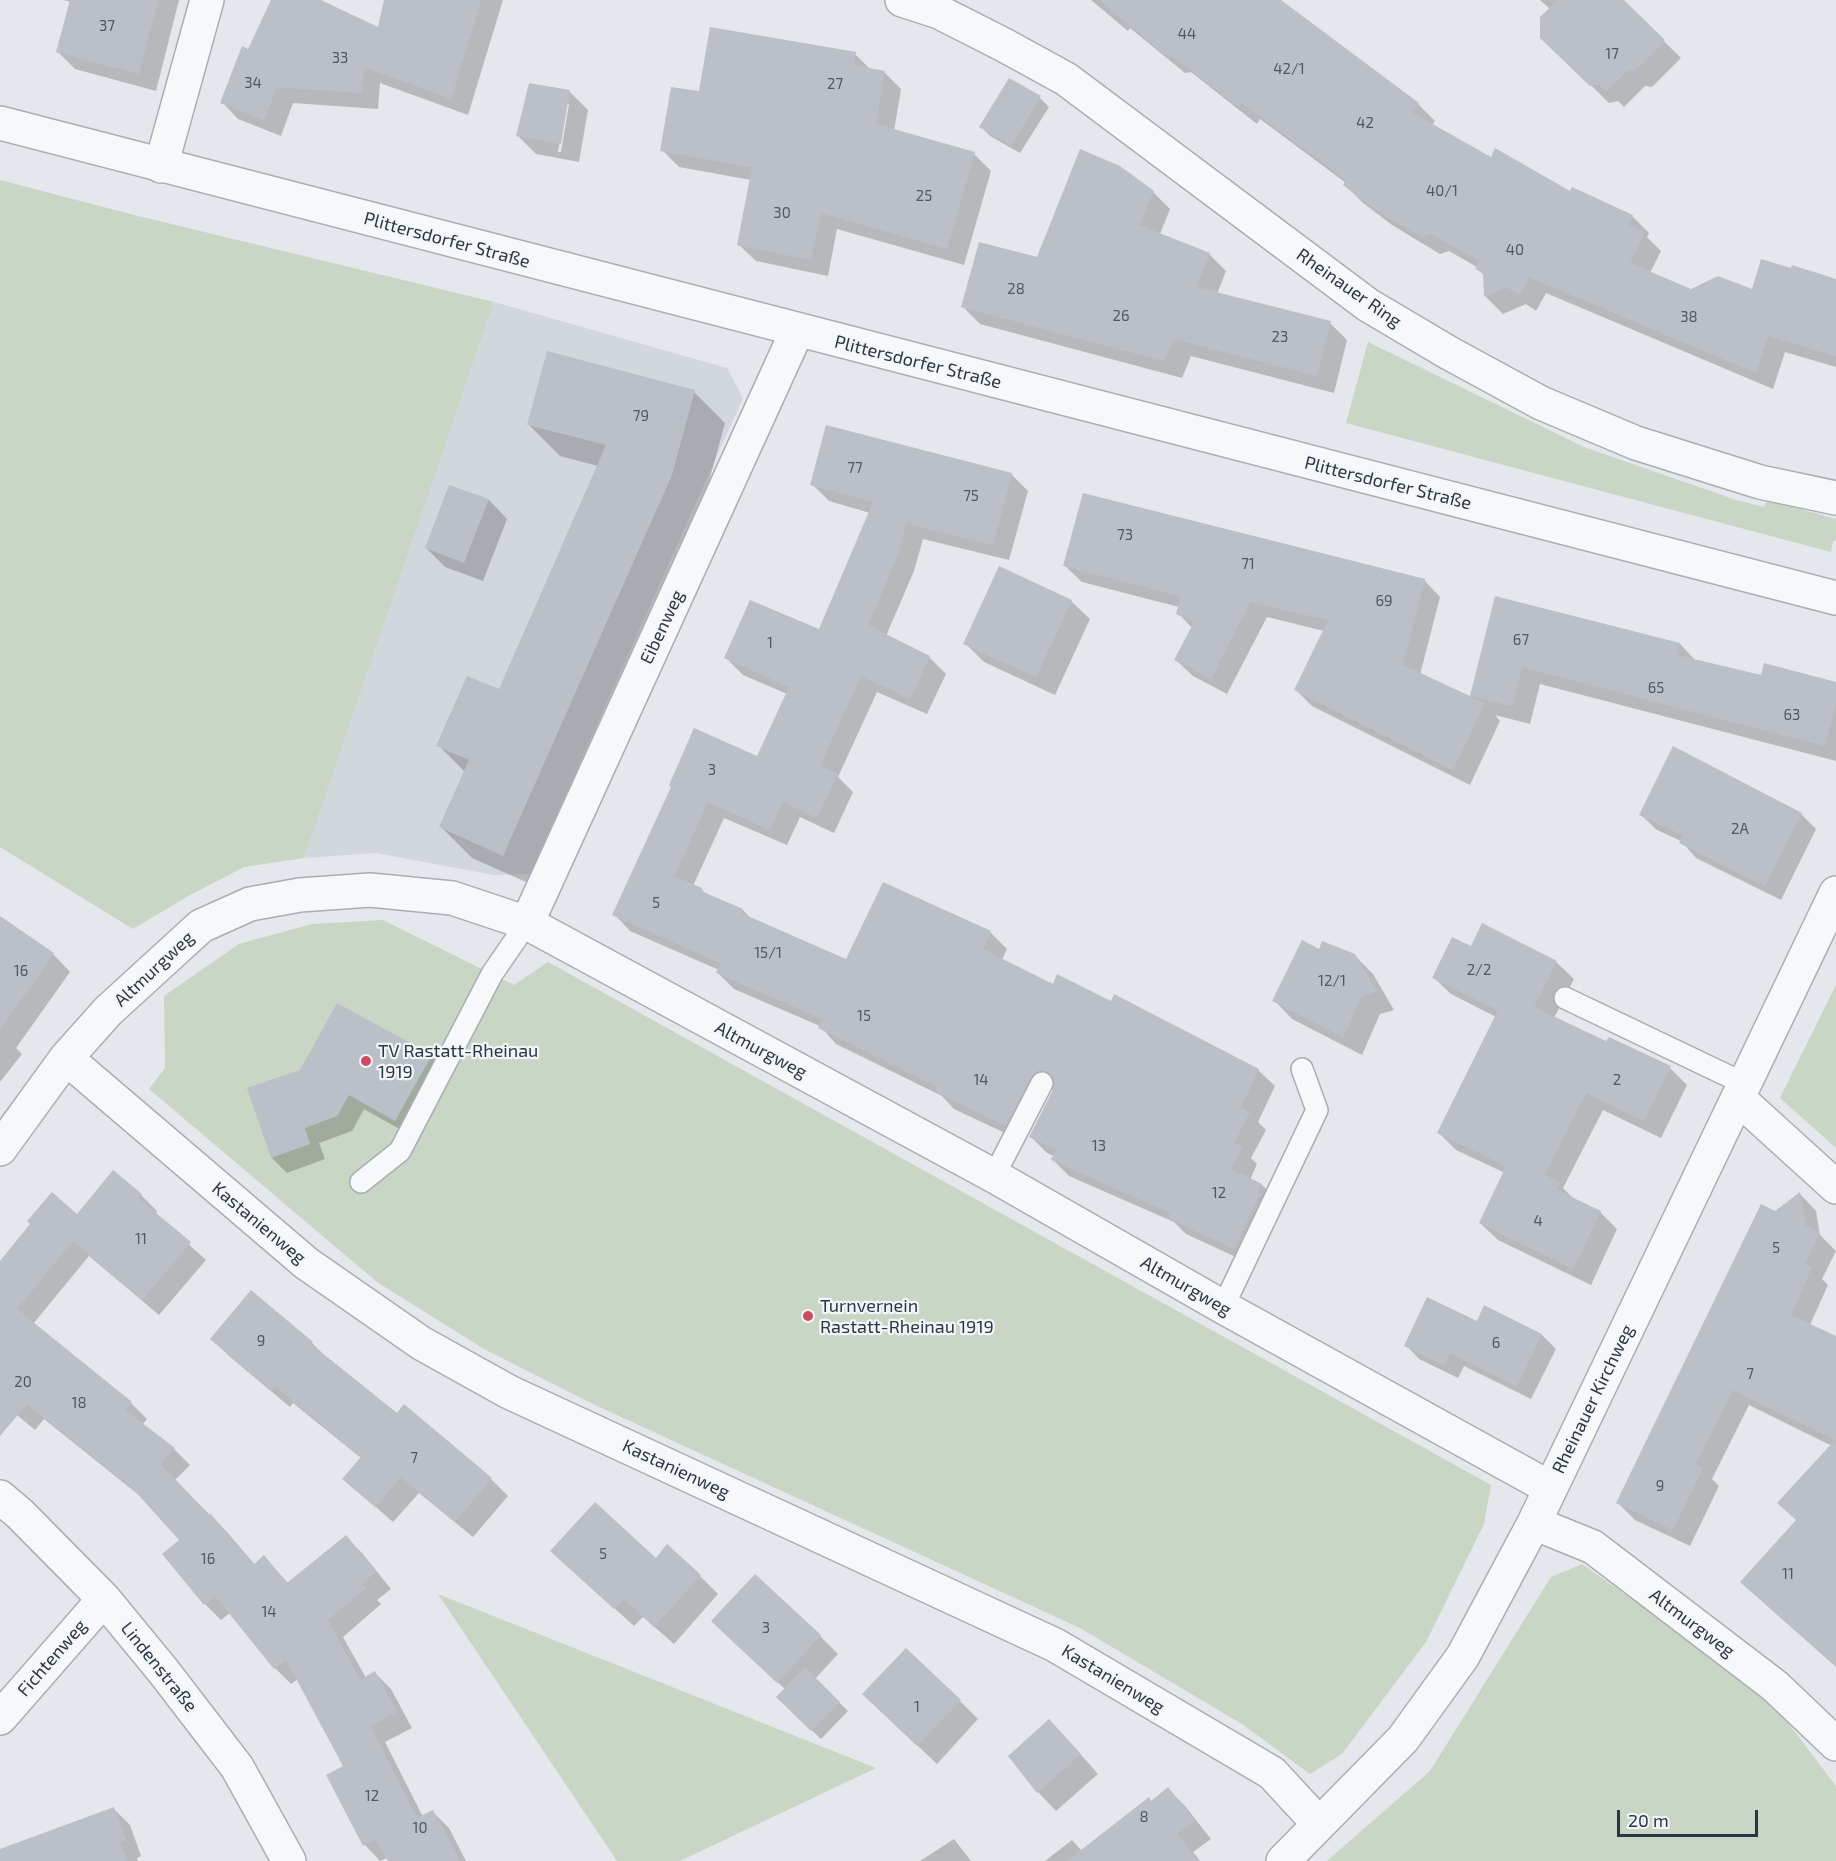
<!DOCTYPE html>
<meta charset="utf-8">
<style>
body{margin:0}
#map{position:relative;width:1836px;height:1861px;overflow:hidden;background:#e4e7eb;font-family:"Exo 2",sans-serif}
canvas{display:block}
.scale{position:absolute;left:1617px;top:1810px;width:141px;height:27px;box-sizing:border-box;border:3px solid #2c3543;border-top:0;padding-left:8px;font-size:18px;line-height:21px;white-space:nowrap;color:#2c3543;-webkit-text-stroke:4px #f3f6f8;paint-order:stroke}
</style>
<div id="map">
<canvas width="1836" height="1861"></canvas>
<div class="scale">20 m</div>
</div>
<script>
const context = document.querySelector('canvas').getContext('2d');
context.lineJoin = 'round';
function paint(path, color) { context.fillStyle = color; context.fill(path, 'evenodd'); }
const toPath = rows => new Path2D(rows.map(r => 'M' + r).join(''));
function strokePath(path, color, width, dash) { context.strokeStyle = color; context.lineWidth = width; context.lineCap = dash ? 'butt' : 'round'; context.setLineDash(dash || []); context.stroke(path); }
function label(font, color, halo, rows, align = 'center') {
  context.font = font + ' "Exo 2",sans-serif'; context.lineWidth = 4.5; context.setLineDash([]); context.textBaseline = 'middle'; context.strokeStyle = halo; context.fillStyle = color; for (const [text, x, y, turn = 0] of rows) {
    context.save(); context.translate(x, y); context.rotate((+turn || 0) * Math.PI / 180); context.textAlign = isNaN(turn) ? turn : align; if (halo) context.strokeText(text, 0, 0); context.fillText(text, 0, 0); context.restore();
  }
}
const built = toPath([
 [494,302,727,368,743,398,530,874,494,875,376,853,304,858]
]);
const green = toPath([
 [0,180,134,215,494,302,304,858,244,867,190,895,133,929,0,847],
 [1368,342,1584,447,1736,500,1764,507,1768,500,1836,519,1836,541,1833,541,1831,552,1346,423],
 [383,920,514,985,548,962,1491,1485,1484,1524,1426,1642,1342,1754,1310,1774,1242,1724,1080,1628,595,1405,484,1349,377,1282,149,1089,165,1068,164,996,239,944,312,924],
 [1836,985,1836,1148,1780,1098],
 [1582,1564,1766,1694,1836,1786,1836,1861,1327,1861,1430,1771,1551,1577],
 [438,1594,876,1768,680,1861,617,1861]
]);
const shadow = toPath([
 [63,0,179,0,156,91,75,69,58,52,71,2],
 [273,0,318,0,379,29,385,0,503,0,468,115,380,83,378,109,293,103,281,136,238,119,222,102],
 [1091,0,1278,0,1418,104,1435,121,1432,125,1491,159,1570,193,1632,216,1649,233,1647,237,1661,251,1650,273,1691,291,1753,291,1836,280,1836,367,1785,352,1773,389,1546,293,1536,311,1526,304,1503,314,1486,297,1485,276,1476,268,1477,267,1449,251,1440,254,1392,225,1362,202,1345,185,1346,183,1260,119,1257,124,1191,72,1185,73,1130,28,1128,31],
 [1540,0,1622,0,1681,58,1652,87,1645,86,1624,107,1618,101,1609,103,1542,37,1550,9],
 [855,54,871,70,884,72,901,89,894,131,974,154,991,171,964,265,837,229,828,276,756,261,739,245,751,180,679,167,662,150,700,93],
 [570,92,588,110,579,162,536,154,517,135],
 [566,104,569,104,561,152,558,152],
 [1040,98,1049,107,1020,153,990,136,981,127],
 [1153,192,1170,209,1160,234,1209,254,1226,271,1217,294,1330,323,1347,340,1334,393,1191,356,1182,378,980,324,963,307,1038,259],
 [694,392,725,423,702,507,535,886,472,858,441,827,465,772,438,745,499,691,598,466,560,456,529,425],
 [1011,474,1028,491,1009,560,923,539,914,571,886,636,929,657,946,674,927,714,877,692,838,777,853,792,834,833,800,817,787,845,724,818,693,886,701,889,707,895,743,910,751,919,847,961,884,884,990,932,1007,949,1002,960,1053,986,1258,1070,1275,1086,1258,1122,1266,1130,1251,1158,1257,1164,1250,1180,1262,1185,1278,1201,1251,1264,1186,1234,1174,1222,1069,1176,1053,1160,1054,1156,1047,1153,1030,1136,1055,1088,1047,1093,1022,1141,954,1109,942,1096,836,1044,820,1026,734,989,718,973,719,970,630,931,614,914,673,787,758,758,787,694,743,675,726,658,820,631,870,513,829,501,812,484],
 [450,487,489,500,507,519,483,581,445,567,426,548],
 [1065,566,1424,580,1440,597,1420,675,1471,698,1496,597,1680,644,1696,661,1762,677,1836,683,1836,761,1540,684,1530,724,1495,715,1500,721,1470,785,1312,706,1296,690,1324,631,1267,617,1227,694,1193,676,1176,660,1192,628,1178,613,1179,607,1082,582],
 [1071,601,1090,619,1055,695,984,662,965,643],
 [1801,814,1816,829,1781,900,1696,858,1681,841,1657,830,1641,815],
 [0,917,53,954,70,972,16,1048,22,1054,0,1082],
 [1472,948,1556,962,1574,979,1554,1018,1607,1043,1670,1068,1687,1085,1661,1138,1603,1110,1563,1188,1576,1201,1600,1212,1617,1229,1591,1285,1498,1240,1480,1223,1505,1173,1456,1150,1439,1133,1496,1017,1451,994,1433,977],
 [1320,951,1354,955,1373,974,1394,1010,1380,1014,1362,1055,1292,1019,1274,1000],
 [431,1056,446,1071,410,1135,364,1109,352,1131,319,1143,325,1159,287,1173,272,1158,249,1089],
 [1800,1194,1816,1211,1820,1235,1836,1251,1822,1279,1828,1285,1810,1325,1836,1338,1836,1448,1749,1405,1712,1479,1719,1486,1690,1546,1635,1520,1618,1503,1776,1213],
 [141,1195,157,1211,155,1214,206,1260,159,1315,89,1256,33,1324,131,1403,147,1419,142,1425,174,1449,190,1465,175,1480,227,1532,255,1565,264,1557,289,1584,346,1537,362,1553,391,1589,377,1600,381,1604,343,1637,366,1678,375,1673,391,1689,412,1728,385,1742,423,1817,433,1812,449,1828,466,1861,390,1861,387,1858,380,1861,365,1845,328,1775,345,1766,298,1679,291,1684,275,1668,230,1613,221,1620,205,1604,181,1540,145,1500,44,1419,35,1430,0,1401,0,1264,77,1216],
 [252,1293,312,1343,329,1360,397,1415,491,1479,508,1496,473,1537,419,1493,393,1522,344,1479,361,1458,293,1403,290,1407,229,1356,212,1339],
 [1485,1307,1542,1335,1556,1349,1531,1399,1464,1366,1458,1378,1419,1359,1406,1345,1478,1323],
 [656,1560,700,1576,718,1594,674,1644,643,1617,634,1626,571,1569],
 [820,1636,838,1654,815,1679,848,1711,821,1739,778,1697,785,1689,731,1640],
 [960,1701,978,1719,937,1764,883,1713],
 [1067,1739,1098,1774,1056,1811,1038,1792,1010,1756],
 [1168,1789,1185,1806,1211,1839,1193,1852,1200,1861,1045,1861,1072,1840,1082,1851],
 [113,1808,130,1825,141,1856,137,1858,138,1861,33,1861],
 [954,1839,971,1861,920,1861]
]);
const building = toPath([
 [70,0,158,0,139,74,56,52],
 [271,0,321,0,378,27,384,0,481,0,451,99,364,67,362,93,277,87,264,120,220,103,242,46,248,49],
 [1099,0,1281,0,1419,103,1411,112,1491,157,1495,148,1570,191,1572,187,1633,215,1628,225,1645,232,1630,263,1691,289,1718,276,1752,289,1761,259,1791,268,1792,265,1836,279,1836,356,1768,336,1756,373,1529,277,1519,295,1507,287,1484,297,1483,273,1475,269,1479,261,1431,234,1422,237,1373,208,1343,185,1346,180,1242,103,1239,107,1172,56,1166,56],
 [1558,0,1624,0,1665,40,1635,71,1628,70,1606,91,1599,85,1590,86,1540,38,1540,17],
 [710,27,856,52,854,65,885,71,876,124,975,152,947,249,821,213,811,260,737,245,752,167,660,151,671,87,699,91],
 [1009,78,1041,96,1011,146,979,127],
 [529,83,570,90,561,144,516,136],
 [1080,149,1120,166,1154,191,1139,225,1210,253,1196,287,1331,321,1317,376,1174,339,1164,361,961,307,979,242,1037,257],
 [547,351,695,390,672,475,503,856,439,827,469,760,436,746,467,676,499,689,606,445,527,425],
 [826,425,1012,473,993,545,906,523,898,554,868,625,930,656,910,699,861,676,820,766,838,774,817,818,783,802,770,830,708,802,674,876,702,888,701,891,743,909,741,913,846,959,883,882,991,931,983,949,1053,984,1057,974,1111,1001,1114,994,1259,1069,1241,1107,1250,1112,1234,1143,1242,1147,1231,1169,1262,1184,1258,1192,1260,1194,1234,1249,1168,1218,1170,1213,1051,1160,1056,1149,1029,1137,1054,1088,1055,1082,1048,1072,1041,1070,1031,1077,1006,1126,936,1092,938,1087,818,1028,822,1019,716,973,720,963,612,915,671,787,669,785,694,728,757,756,789,687,724,658,750,600,819,629,873,502,810,485],
 [449,485,489,499,464,563,425,548],
 [1083,493,1425,579,1403,665,1485,703,1453,770,1294,690,1328,620,1250,602,1211,679,1174,660,1194,622,1176,614,1181,596,1063,566],
 [999,566,1072,600,1036,677,963,644],
 [1495,596,1680,643,1677,655,1761,675,1764,663,1836,682,1836,703,1825,746,1522,667,1512,706,1470,696],
 [1673,746,1802,813,1765,886,1679,843,1683,835,1639,815],
 [0,916,54,953,0,1030],
 [1482,923,1557,961,1534,1007,1606,1041,1609,1037,1671,1066,1644,1121,1586,1093,1545,1175,1560,1183,1557,1190,1601,1211,1573,1269,1479,1223,1506,1166,1437,1133,1498,1010,1432,978,1452,937,1471,946],
 [1302,940,1319,949,1322,941,1355,954,1377,991,1362,996,1343,1037,1272,1001],
 [337,1003,432,1055,395,1121,349,1095,337,1116,305,1128,310,1144,271,1158,247,1088,300,1070],
 [113,1170,142,1194,138,1198,191,1242,142,1300,73,1241,17,1309,132,1402,125,1410,175,1448,160,1463,209,1515,211,1514,253,1565,264,1555,287,1583,346,1535,376,1572,362,1583,366,1588,328,1620,360,1680,375,1671,397,1712,370,1726,417,1818,433,1810,460,1861,388,1861,376,1839,363,1846,326,1775,343,1766,286,1660,274,1669,215,1596,204,1605,162,1554,179,1540,133,1489,27,1404,0,1436,0,1261,30,1224,27,1221,52,1192,77,1214],
 [1800,1192,1806,1226,1820,1233,1805,1264,1812,1267,1791,1315,1836,1336,1836,1667,1740,1582,1796,1520,1777,1503,1835,1440,1733,1390,1695,1464,1703,1468,1673,1530,1616,1503,1761,1204,1775,1211],
 [251,1290,313,1342,311,1344,397,1413,404,1404,492,1478,455,1522,401,1477,375,1507,342,1479,361,1457,276,1387,272,1391,210,1339],
 [1427,1297,1477,1321,1484,1305,1542,1334,1517,1386,1450,1353,1444,1365,1404,1346],
 [595,1502,656,1558,667,1544,701,1575,654,1627,624,1599,614,1609,550,1551],
 [755,1574,821,1635,777,1683,711,1621],
 [906,1648,961,1700,917,1746,862,1694],
 [805,1667,840,1702,811,1731,776,1697],
 [1049,1719,1081,1754,1037,1793,1008,1756],
 [1168,1787,1195,1821,1177,1834,1198,1861,1067,1861,1149,1797,1151,1801],
 [114,1807,126,1840,120,1842,127,1861,0,1861,0,1849]
]);
const service = toPath([
 [1565,998,1745,1084],
 [994,1176,1042,1083],
 [361,1182,400,1151,492,974,527,923],
 [1223,1307,1317,1110,1302,1069]
]);
const minor = toPath([
 [902,0,939,12,1004,45,1066,79,1368,305,1449,353,1541,403,1636,443,1760,482,1836,498],
 [161,166,207,0],
 [527,923,797,331],
 [66,1058,306,1263,421,1343,509,1392,1055,1645,1272,1773,1319,1824],
 [1738,1098,1836,1187],
 [0,1149,66,1058,108,1011,201,926,250,904,300,895,370,890,452,898,527,923,994,1176,1223,1307,1550,1488],
 [0,1497,20,1514,104,1599,164,1672,237,1767,289,1861],
 [1534,1523,1593,1547,1775,1686,1836,1744],
 [0,1718,104,1599],
 [1283,1861,1403,1739,1463,1656,1534,1523,1836,893]
]);
const tertiary = toPath([
 [0,123,1836,598]
]);
const markers = [
 [366,1061,6,"#cc4d63"],
 [808,1316,6,"#cc4d63"]
];
const numberNames = [
 ["37",107,26],
 ["44",1187,34],
 ["17",1612,54],
 ["33",340,58],
 ["42/1",1289,69],
 ["34",253,83],
 ["27",835,84],
 ["42",1365,123],
 ["40/1",1442,191],
 ["25",924,196],
 ["30",782,213],
 ["40",1515,250],
 ["28",1016,289],
 ["26",1121,316],
 ["38",1689,317],
 ["23",1280,337],
 ["79",641,416],
 ["77",855,468],
 ["75",971,496],
 ["73",1125,535],
 ["71",1248,564],
 ["69",1384,601],
 ["67",1521,640],
 ["1",770,643],
 ["65",1656,688],
 ["63",1792,715],
 ["3",712,770],
 ["2A",1740,829],
 ["5",656,903],
 ["15/1",768,953],
 ["2/2",1479,970],
 ["16",21,971],
 ["12/1",1332,981],
 ["15",864,1016],
 ["14",981,1080],
 ["2",1617,1080],
 ["13",1099,1146],
 ["12",1219,1193],
 ["4",1538,1221],
 ["11",141,1239],
 ["5",1776,1248],
 ["9",261,1341],
 ["6",1496,1343],
 ["7",1750,1374],
 ["20",23,1382],
 ["18",79,1403],
 ["7",414,1458],
 ["9",1660,1486],
 ["5",603,1554],
 ["16",208,1559],
 ["11",1788,1574],
 ["14",269,1612],
 ["3",766,1628],
 ["1",917,1707],
 ["12",372,1796],
 ["8",1144,1817],
 ["10",420,1828]
];
const streetNames = [
 ["Plittersdorfer Straße",447,240,15],
 ["Rheinauer Ring",1349,288,35],
 ["Plittersdorfer Straße",918,362,14],
 ["Plittersdorfer Straße",1388,483,14],
 ["Eibenweg",662,627,-65],
 ["Altmurgweg",154,969,-43],
 ["Altmurgweg",761,1050,28],
 ["Kastanienweg",259,1223,40],
 ["Altmurgweg",1186,1286,30],
 ["Rheinauer Kirchweg",1593,1399,-64],
 ["Kastanienweg",676,1469,25],
 ["Altmurgweg",1692,1623,37],
 ["Fichtenweg",52,1658,-49],
 ["Lindenstraße",159,1667,51],
 ["Kastanienweg",1113,1679,31]
];
const poiNames = [
 ["TV Rastatt-Rheinau",378,1051],
 ["1919",378,1072],
 ["Turnvernein",820,1306],
 ["Rastatt-Rheinau 1919",820,1327]
];
paint(built, '#d2d6dd');
paint(green, '#c9d5c5');
paint(shadow, '#0003');
paint(building, '#bbc0c8');
strokePath(service, '#a9aeb5', 24);
strokePath(minor, '#a9aeb5', 36);
strokePath(tertiary, '#a9aeb5', 36);
strokePath(service, '#f6f8f9', 21);
strokePath(minor, '#f6f8f9', 33);
strokePath(tertiary, '#f6f8f9', 33);
for (const [x, y, r, color] of markers) { const dot = new Path2D(); dot.arc(x, y, r, 0, 2 * Math.PI); context.fillStyle = color; context.fill(dot); strokePath(dot, '#f3f6f8', 2); }
label('15px', '#505864', null, numberNames);
label('18px', '#2c3543', '#f3f6f8', streetNames);
label('18px', '#2c3543', '#f3f6f8', poiNames, 'left');
</script>
